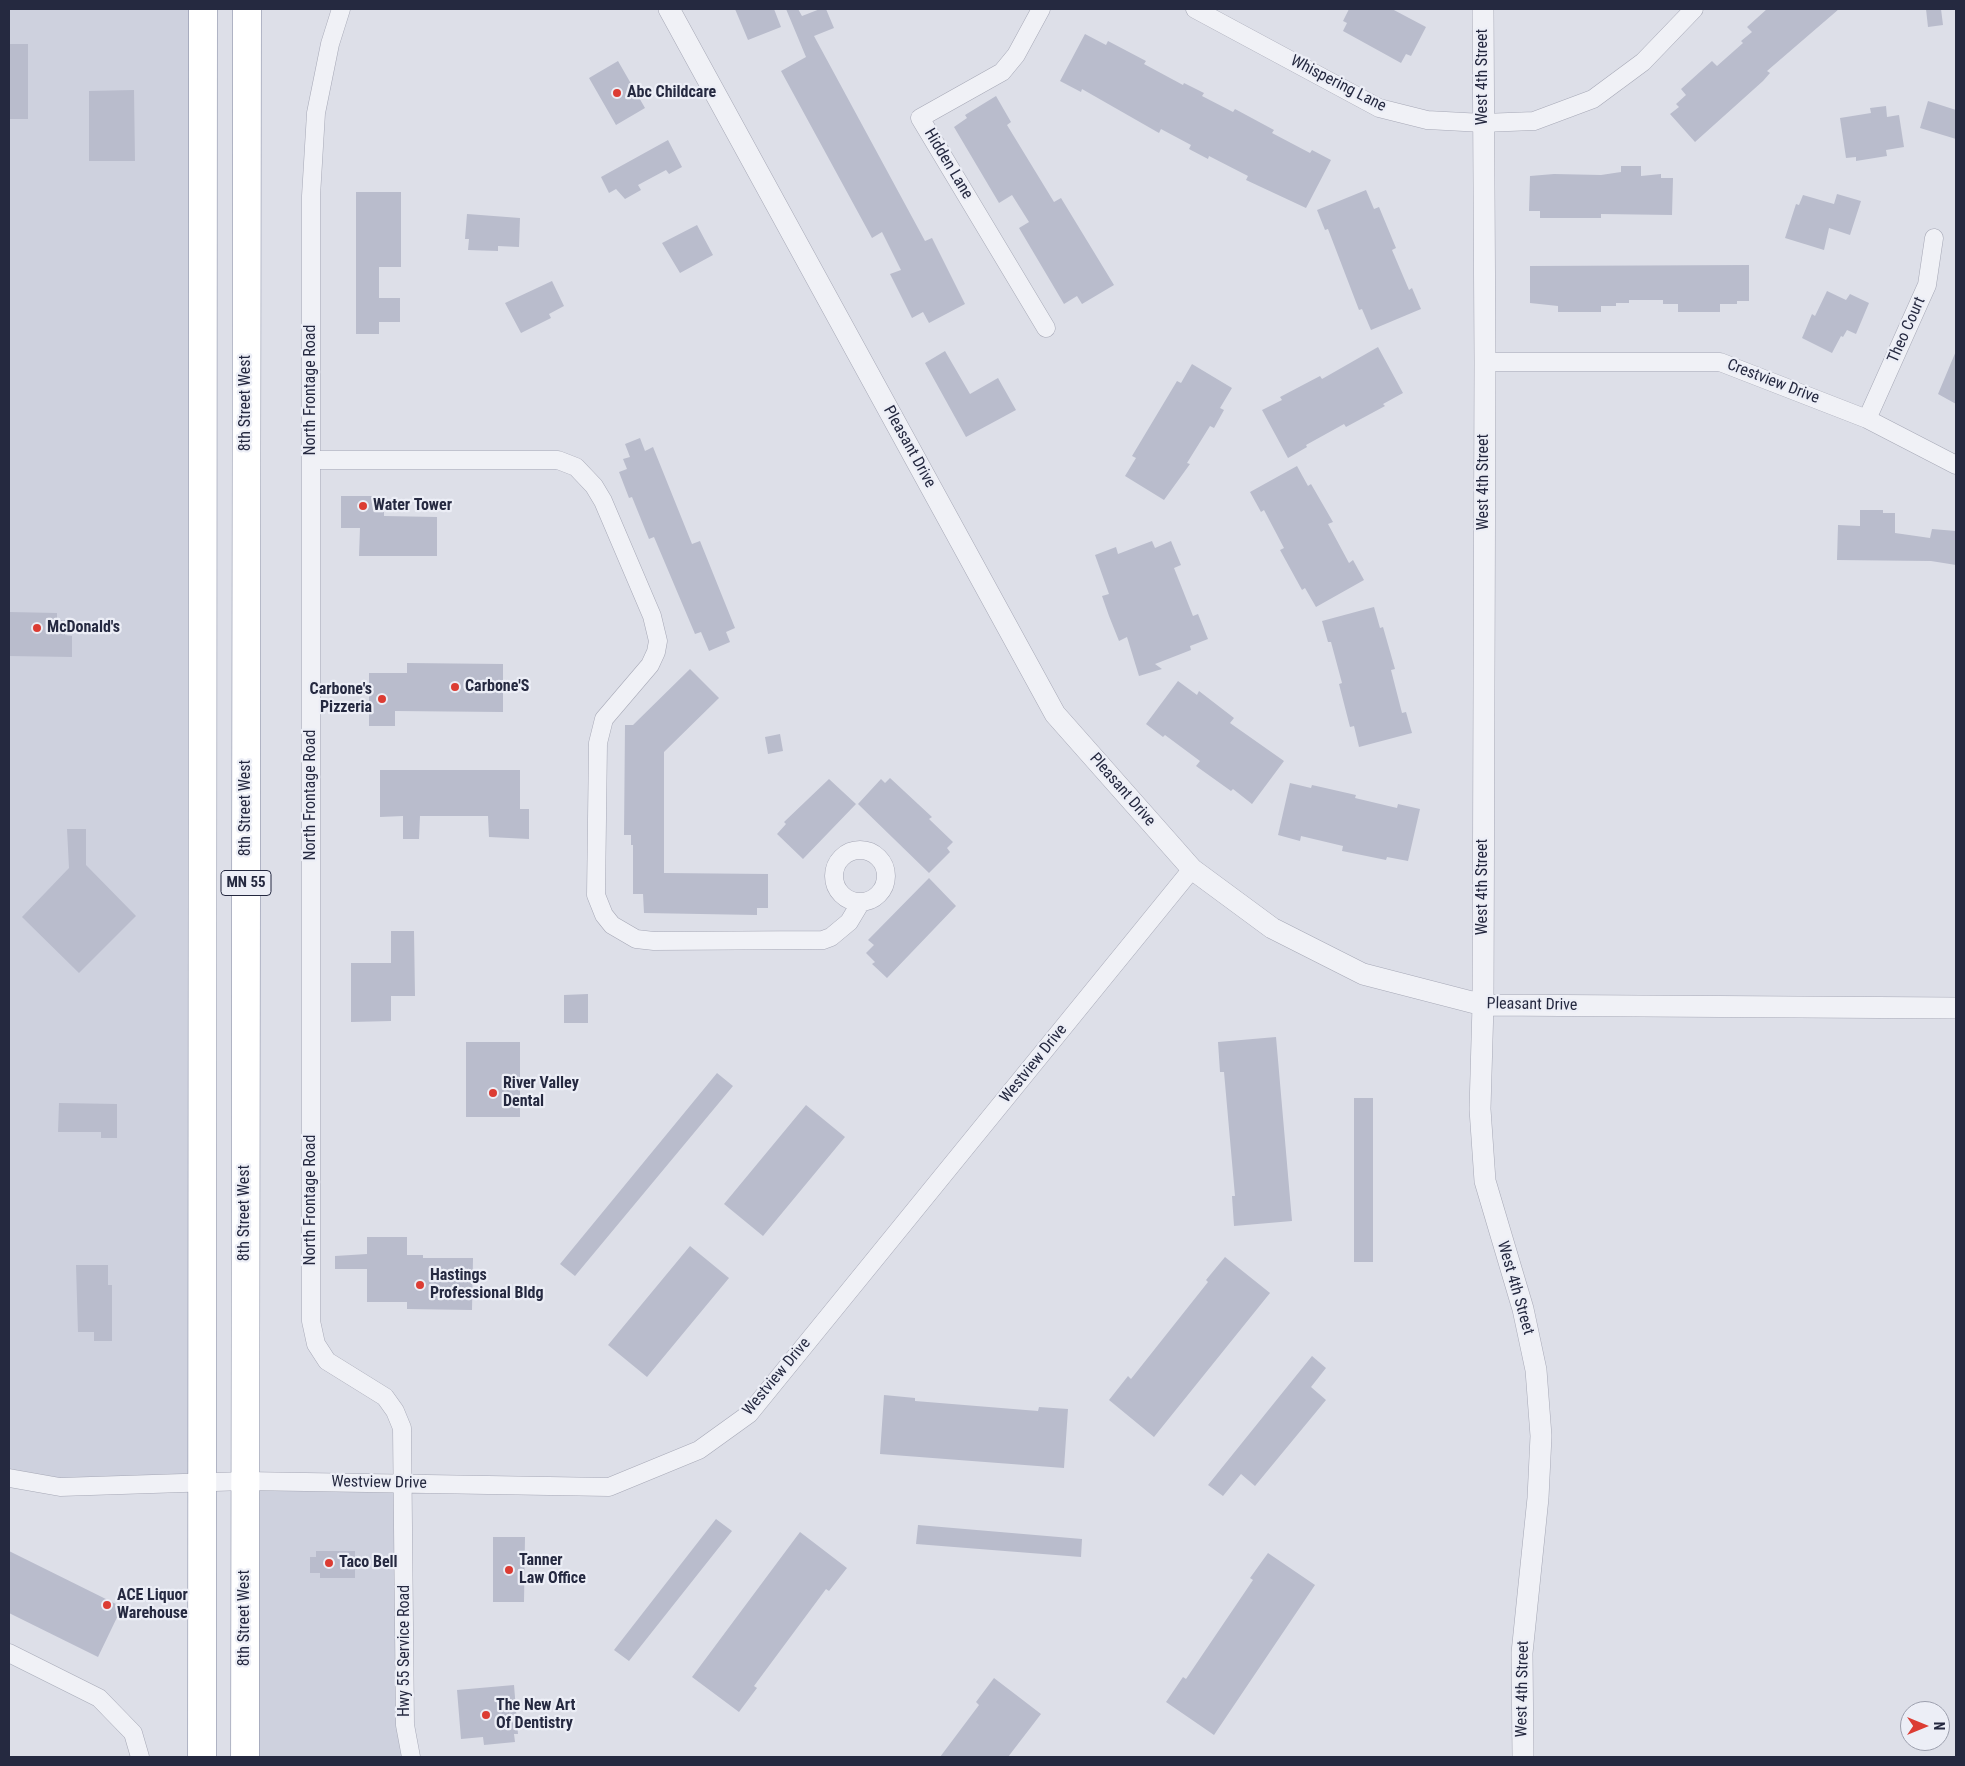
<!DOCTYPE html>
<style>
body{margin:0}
#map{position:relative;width:1965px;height:1766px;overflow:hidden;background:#dddfe8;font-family:"Roboto Condensed",sans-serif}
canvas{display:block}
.frame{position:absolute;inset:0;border:10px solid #252940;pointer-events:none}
.north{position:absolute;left:1900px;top:1701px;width:50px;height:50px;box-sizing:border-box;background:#eceef6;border:1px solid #9c9fad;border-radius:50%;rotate:90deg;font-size:14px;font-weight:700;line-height:20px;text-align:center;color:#252940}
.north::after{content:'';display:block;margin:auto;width:18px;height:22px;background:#dc3c33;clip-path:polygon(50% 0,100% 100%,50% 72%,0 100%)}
</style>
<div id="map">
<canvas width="1965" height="1766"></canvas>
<div class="frame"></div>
<div class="north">N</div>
</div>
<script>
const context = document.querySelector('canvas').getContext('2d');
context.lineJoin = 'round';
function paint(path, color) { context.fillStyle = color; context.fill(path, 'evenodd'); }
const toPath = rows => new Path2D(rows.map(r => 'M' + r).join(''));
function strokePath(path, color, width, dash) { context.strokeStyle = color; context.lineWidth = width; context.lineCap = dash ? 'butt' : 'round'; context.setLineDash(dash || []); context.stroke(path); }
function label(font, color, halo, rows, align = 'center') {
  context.font = font + ' "Roboto Condensed",sans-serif'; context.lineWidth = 4.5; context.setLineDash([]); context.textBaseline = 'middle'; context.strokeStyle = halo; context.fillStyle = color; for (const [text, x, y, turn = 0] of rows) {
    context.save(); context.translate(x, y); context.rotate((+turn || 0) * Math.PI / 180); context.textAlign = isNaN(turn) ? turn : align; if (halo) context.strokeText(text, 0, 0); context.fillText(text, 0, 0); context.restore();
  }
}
const built = toPath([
 [9,9,203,9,202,1482,9,1478],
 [245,1481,404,1483,411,1757,245,1757]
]);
const building = toPath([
 [735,9,774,9,781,27,748,40],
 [786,9,798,9,802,16,820,9,826,9,834,28,814,36,925,241,932,238,965,304,929,323,923,312,912,318,890,274,901,270,882,232,872,238,781,71,806,57],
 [1349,9,1392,9,1426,27,1411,56,1406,54,1401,63,1343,31,1347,23,1343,21],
 [1767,9,1839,9,1767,71,1770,73,1763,81,1695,142,1670,114,1679,107,1676,104,1686,95,1681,89,1712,61,1717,66,1743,43,1741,41,1752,32,1747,27],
 [1926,9,1941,9,1943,25,1928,27],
 [1085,34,1106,45,1108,41,1146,61,1144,64,1183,85,1184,83,1204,93,1202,96,1233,112,1235,109,1274,130,1272,133,1310,153,1312,150,1331,160,1306,208,1246,180,1248,176,1209,156,1208,159,1189,149,1191,145,1161,129,1159,133,1082,89,1081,92,1060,81],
 [9,44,28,44,28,119,9,119],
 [618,61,645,108,616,125,589,78],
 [134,90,135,161,89,161,89,91],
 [996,96,1011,122,1007,125,1054,202,1061,198,1114,285,1082,304,1077,296,1064,304,1019,228,1029,222,1012,195,999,203,954,127,967,118,965,115],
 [1928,101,1956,110,1956,139,1920,128],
 [1886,106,1887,117,1899,115,1904,147,1886,150,1887,156,1856,161,1856,157,1846,158,1840,118,1871,113,1870,108],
 [668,140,682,167,669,174,666,170,638,185,641,190,625,199,616,189,609,193,601,177],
 [1621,166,1641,166,1641,176,1661,174,1661,178,1673,178,1672,215,1601,214,1601,218,1540,218,1540,211,1529,211,1530,176,1554,174,1601,175,1621,172],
 [1366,190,1374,209,1379,207,1396,248,1392,250,1409,290,1412,288,1421,309,1371,330,1362,309,1359,310,1328,229,1325,230,1317,210],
 [356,192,401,192,401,267,379,267,379,298,400,298,400,322,379,322,379,334,356,334],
 [1837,194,1861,201,1850,235,1829,228,1824,250,1785,238,1796,204,1799,205,1803,195,1834,204],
 [467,214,520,218,519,247,498,246,498,251,468,250,469,239,465,239],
 [697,225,713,255,680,273,662,243],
 [1749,265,1749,301,1737,301,1737,304,1720,304,1720,312,1678,312,1678,304,1663,304,1663,300,1629,300,1629,303,1616,303,1616,306,1601,306,1601,312,1558,312,1558,306,1530,303,1530,266],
 [552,281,564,306,549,314,551,318,521,333,505,303],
 [1827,291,1846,300,1850,294,1869,303,1856,334,1847,330,1843,337,1841,336,1832,353,1802,338,1812,314,1815,316],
 [1378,347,1403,393,1383,404,1385,406,1346,427,1344,424,1306,445,1307,447,1288,458,1262,410,1282,400,1280,397,1320,376,1322,379],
 [945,351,970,394,998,378,1016,410,966,437,925,363],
 [1956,351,1956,404,1938,394],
 [1192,364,1232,388,1220,408,1224,410,1214,428,1210,426,1187,463,1190,464,1164,500,1125,476,1136,458,1132,456,1177,381,1181,383],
 [640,438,645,451,653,447,692,544,700,541,735,628,726,632,730,642,709,651,701,632,695,634,654,537,649,539,632,497,629,498,619,472,627,469,623,459,630,457,625,444],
 [1297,466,1308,486,1311,484,1333,522,1328,524,1349,563,1353,560,1364,580,1316,607,1305,588,1302,590,1280,550,1284,548,1264,510,1261,512,1250,492],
 [341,496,384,496,384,516,437,517,437,556,359,556,360,528,341,528],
 [1860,510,1883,510,1883,513,1895,513,1895,533,1930,538,1932,529,1956,531,1956,565,1931,561,1837,560,1838,525,1860,526],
 [1152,541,1155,548,1171,541,1181,565,1174,568,1193,616,1198,614,1208,639,1190,646,1191,650,1155,664,1162,669,1139,676,1127,637,1119,641,1109,616,1102,596,1109,594,1095,555,1116,547,1118,554],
 [1374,607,1380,628,1383,627,1395,669,1391,670,1402,713,1406,712,1412,733,1359,747,1354,726,1350,727,1339,684,1342,683,1331,642,1328,642,1322,621],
 [9,612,57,613,57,620,65,620,65,635,72,636,72,657,9,656],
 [407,663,503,664,503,712,395,711,395,726,369,726,369,673,407,673],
 [690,669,719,698,664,752,664,873,768,874,768,908,757,908,757,915,644,913,643,894,633,894,633,845,631,845,631,835,624,835,625,725,633,725],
 [1178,681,1197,695,1199,691,1234,718,1230,723,1284,761,1252,804,1233,789,1231,791,1196,766,1200,761,1165,735,1163,737,1146,724],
 [780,734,783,751,768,754,765,737],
 [380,770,520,770,520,809,529,809,529,839,489,837,488,816,420,816,419,839,403,839,403,816,380,817],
 [890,778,932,817,929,819,953,842,947,848,950,852,929,873,858,804,881,779,885,783],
 [829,779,856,804,803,859,777,834,786,824,784,822],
 [1290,783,1311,788,1312,785,1356,795,1355,798,1397,808,1398,804,1420,809,1408,861,1387,857,1386,860,1342,851,1343,846,1301,836,1300,841,1278,835],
 [67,829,86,829,86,865,136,916,79,973,22,917,69,868],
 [929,878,956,906,887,978,872,964,875,962,866,953,874,945,868,940],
 [391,931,414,931,415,996,391,996,391,1021,351,1022,351,963,391,963],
 [588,994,588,1023,564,1023,564,995],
 [1276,1037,1292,1221,1234,1226,1232,1196,1235,1196,1224,1072,1220,1072,1218,1042],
 [466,1042,520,1042,520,1117,466,1117],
 [717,1073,733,1086,575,1276,560,1264],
 [1354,1098,1373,1098,1373,1262,1354,1262],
 [59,1103,117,1104,117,1138,101,1138,101,1132,58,1132],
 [806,1105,845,1137,763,1236,724,1204],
 [367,1237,407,1237,407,1255,423,1255,423,1258,473,1258,472,1310,407,1309,407,1302,367,1302,367,1269,335,1269,335,1256,367,1254],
 [690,1246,729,1278,647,1377,608,1345],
 [1225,1257,1270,1293,1154,1437,1109,1400,1128,1376,1131,1379,1208,1282,1206,1280],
 [76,1265,108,1265,108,1285,112,1285,112,1341,94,1341,94,1332,78,1332],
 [1312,1356,1326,1368,1311,1387,1326,1400,1255,1486,1241,1474,1223,1496,1208,1485],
 [884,1395,915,1398,915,1401,1038,1411,1039,1407,1068,1409,1064,1468,880,1454],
 [716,1519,732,1531,629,1661,614,1650],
 [918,1525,1082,1539,1081,1557,916,1544],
 [800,1532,847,1568,829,1591,826,1589,754,1686,757,1688,739,1712,692,1677],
 [493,1537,525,1537,524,1602,493,1602],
 [9,1551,122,1607,98,1657,9,1613],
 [316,1551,355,1551,355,1578,320,1578,320,1573,310,1573,310,1557,316,1557],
 [1268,1553,1315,1585,1214,1735,1166,1702,1183,1677,1186,1679,1253,1580,1250,1578],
 [994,1678,1041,1714,1008,1757,940,1757,979,1705,976,1702],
 [514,1685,518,1734,514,1734,515,1742,484,1745,483,1737,461,1739,457,1690]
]);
const minor = toPath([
 [341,9,330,44,316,113,311,196,311,1321,316,1344,327,1361,385,1397,395,1411,402,1428,405,1725,411,1757],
 [1041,9,1016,55,1002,72,920,118,1046,328],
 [1195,9,1379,108,1427,120,1483,123,1534,121,1593,99,1643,62,1694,9],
 [1485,362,1720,362,1867,419,1956,465],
 [1867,419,1927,285,1934,238],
 [311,460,558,460,576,467,594,486,603,501,652,616,658,641,656,652,650,665,604,719,598,743,596,895,604,915,612,925,636,939,654,941,823,940,831,937,849,922,861,902],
 '834 876a26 26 0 1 1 52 0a26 26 0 1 1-52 0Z',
 [9,1478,60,1487,245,1481,609,1487,699,1450,749,1414,1192,869],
 [9,1653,99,1698,133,1733,140,1757]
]);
const tertiary = toPath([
 [669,9,1055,714,1192,869,1272,928,1363,974,1483,1005,1956,1008],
 [1483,9,1485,362,1483,1005,1480,1109,1485,1181,1523,1309,1536,1370,1541,1436,1538,1498,1522,1653,1523,1757]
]);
const trunk = toPath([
 [202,1757,203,9],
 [245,1757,247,9]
]);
const markers = [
 [617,93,5,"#dc3c33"],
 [363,506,5,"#dc3c33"],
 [37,628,5,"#dc3c33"],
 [455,687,5,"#dc3c33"],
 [382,699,5,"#dc3c33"],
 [493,1093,5,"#dc3c33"],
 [420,1285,5,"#dc3c33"],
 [329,1563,5,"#dc3c33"],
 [509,1570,5,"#dc3c33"],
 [107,1605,5,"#dc3c33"],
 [486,1715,5,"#dc3c33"]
];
const shields = [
 [246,883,50]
];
const shieldNames = [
 ["MN 55",246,883]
];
const streetNames = [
 ["West 4th Street",1483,77,-90],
 ["Whispering Lane",1338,84,27],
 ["Hidden Lane",948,164,59],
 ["Theo Court",1907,330,-66],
 ["Crestview Drive",1773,382,21],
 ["North Frontage Road",311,390,-90],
 ["8th Street West",246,403,-90],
 ["Pleasant Drive",909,447,61],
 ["West 4th Street",1484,482,-90],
 ["Pleasant Drive",1122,790,49],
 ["North Frontage Road",311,795,-90],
 ["8th Street West",246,808,-90],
 ["West 4th Street",1483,887,-90],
 ["Pleasant Drive",1532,1005,1],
 ["Westview Drive",1034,1064,-51],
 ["North Frontage Road",311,1200,-90],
 ["8th Street West",245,1213,-90],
 ["West 4th Street",1515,1288,74],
 ["Westview Drive",777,1377,-50],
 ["Westview Drive",379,1483,1],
 ["8th Street West",245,1618,-90],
 ["Hwy 55 Service Road",405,1651,-90],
 ["West 4th Street",1523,1689,-89]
];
const poiNames = [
 ["Abc Childcare",627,93],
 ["Water Tower",373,506],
 ["McDonald's",47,628],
 ["Carbone'S",465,687],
 ["Carbone's",372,690,"right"],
 ["Pizzeria",372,708,"right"],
 ["River Valley",503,1084],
 ["Dental",503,1102],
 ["Hastings",430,1276],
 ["Professional Bldg",430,1294],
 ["Tanner",519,1561],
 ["Law Office",519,1579],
 ["Taco Bell",339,1563],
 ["ACE Liquor",117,1596],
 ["Warehouse",117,1614],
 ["The New Art",496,1706],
 ["Of Dentistry",496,1724]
];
paint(built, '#ced1de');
paint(building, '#b9bccc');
strokePath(minor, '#a6a8b6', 19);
strokePath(tertiary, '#a6a8b6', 22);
strokePath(trunk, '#8288a0', 29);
strokePath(minor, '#f0f1f6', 18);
strokePath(tertiary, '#f0f1f6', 21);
strokePath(trunk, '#fff', 28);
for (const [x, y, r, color] of markers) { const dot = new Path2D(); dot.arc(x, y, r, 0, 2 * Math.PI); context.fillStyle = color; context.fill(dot); strokePath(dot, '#eceef6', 2); }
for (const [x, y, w] of shields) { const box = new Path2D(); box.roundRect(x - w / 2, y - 12.5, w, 25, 4); context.fillStyle = '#eceef6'; context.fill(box); strokePath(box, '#252940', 1); }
label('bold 15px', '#252940', null, shieldNames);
label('16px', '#252940', '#eceef6', streetNames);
label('bold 16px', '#252940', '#eceef6', poiNames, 'left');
</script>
